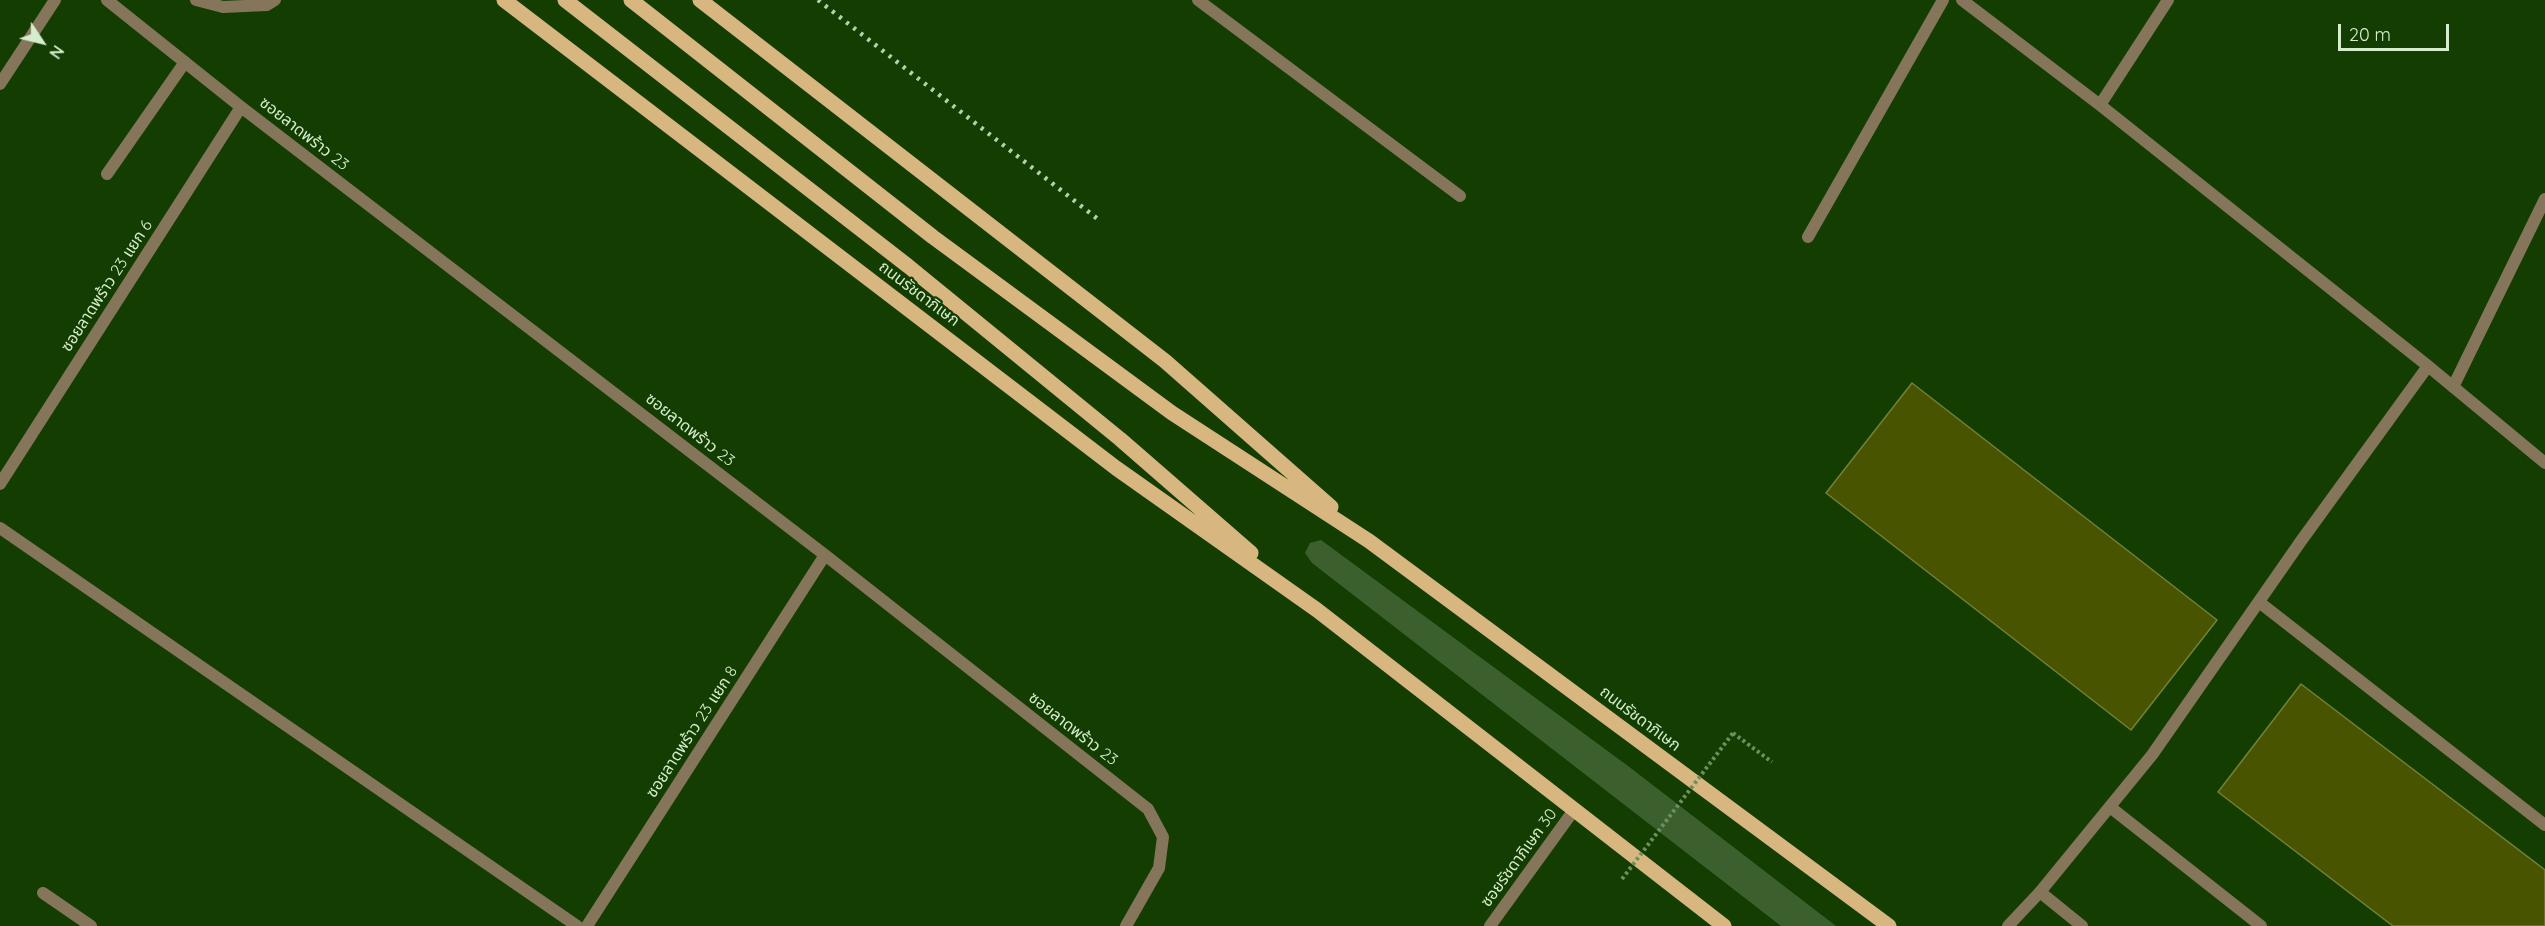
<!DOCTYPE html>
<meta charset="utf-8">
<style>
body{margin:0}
#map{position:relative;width:2545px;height:926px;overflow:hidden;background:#143d01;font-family:Quicksand,sans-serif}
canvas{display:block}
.north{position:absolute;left:12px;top:12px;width:60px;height:60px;-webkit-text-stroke:4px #143d01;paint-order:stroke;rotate:125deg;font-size:16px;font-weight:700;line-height:24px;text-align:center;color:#d5edcd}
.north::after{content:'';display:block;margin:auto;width:21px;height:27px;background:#d5edcd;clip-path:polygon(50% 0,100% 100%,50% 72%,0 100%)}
.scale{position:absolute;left:2338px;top:24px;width:111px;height:27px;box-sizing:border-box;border:3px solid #d5edcd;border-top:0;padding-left:8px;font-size:18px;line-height:21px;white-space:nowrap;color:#d5edcd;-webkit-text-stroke:4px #143d01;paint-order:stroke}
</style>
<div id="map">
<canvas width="2545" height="926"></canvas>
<div class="north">N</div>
<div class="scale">20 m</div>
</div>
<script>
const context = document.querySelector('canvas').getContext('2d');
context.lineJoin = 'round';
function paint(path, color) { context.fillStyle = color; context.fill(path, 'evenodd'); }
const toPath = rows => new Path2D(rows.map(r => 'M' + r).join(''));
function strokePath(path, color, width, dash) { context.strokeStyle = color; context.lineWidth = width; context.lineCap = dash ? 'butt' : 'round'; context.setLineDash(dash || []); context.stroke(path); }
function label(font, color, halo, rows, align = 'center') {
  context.font = font + ' Quicksand,"Noto Sans Thai",sans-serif'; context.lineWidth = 4.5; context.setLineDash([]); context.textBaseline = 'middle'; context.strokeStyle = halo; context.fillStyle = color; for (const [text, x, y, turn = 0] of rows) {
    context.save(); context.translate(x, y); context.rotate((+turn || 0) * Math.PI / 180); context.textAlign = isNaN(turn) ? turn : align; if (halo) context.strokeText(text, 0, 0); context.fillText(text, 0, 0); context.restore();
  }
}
const green = toPath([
 [1321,540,1628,766,1836,926,1781,926,1312,563,1305,553,1310,543]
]);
const building = toPath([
 [1912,383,2217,620,2131,730,1826,493,1912,383],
 [2301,684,2545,870,2545,926,2393,926,2218,792,2301,684]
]);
const path = toPath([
 [1733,733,1772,762]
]);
const service = toPath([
 [196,0,223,7,267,5,275,0],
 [1198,0,1460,196],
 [2259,602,2545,825],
 [2110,807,2261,926],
 [2040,892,2082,926]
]);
const minor = toPath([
 [107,0,241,107,825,555,1148,809,1163,837,1159,868,1126,926],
 [1962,0,2100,105,2428,366,2545,463],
 [0,84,55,0],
 [2100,105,2168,0],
 [107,174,185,62],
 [1808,237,1943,0],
 [2453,387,2545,199],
 [0,484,241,107],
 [0,528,577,926],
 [43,893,91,926],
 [587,926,825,555],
 [1490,926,1574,810],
 [2008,926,2040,892,2152,755,2301,541,2428,366]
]);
const primary = toPath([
 [504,0,1116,468,1317,610,1724,926],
 [565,0,908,266,1120,439,1251,553],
 [631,0,933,237,1172,413,1369,541,1889,926],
 [700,0,1165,361,1331,507]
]);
const rail = toPath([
 [818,0,1099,220]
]);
const pathBridge = toPath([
 [1622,879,1733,733]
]);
const streetNames = [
 ["ซอยลาดพร้าว 23",304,134,38],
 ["ซอยลาดพร้าว 23 แยก 6",107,286,-57],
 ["ถนนรัชดาภิเษก",919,294,37],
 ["ซอยลาดพร้าว 23",690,430,38],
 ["ถนนรัชดาภิเษก",1640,719,37],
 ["ซอยลาดพร้าว 23",1073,729,38],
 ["ซอยลาดพร้าว 23 แยก 8",692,732,-57],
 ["ซอยรัชดาภิเษก 30",1519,858,-54]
];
paint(green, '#3b602e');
paint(building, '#495400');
strokePath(building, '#748139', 1.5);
strokePath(path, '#6e8f60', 4, [3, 3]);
strokePath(service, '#85755b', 12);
strokePath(minor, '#85755b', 12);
strokePath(primary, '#d8b680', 15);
strokePath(rail, '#b5d0ab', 4.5, [3, 6]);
strokePath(pathBridge, '#6e8f60', 4, [3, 3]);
label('16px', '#d5edcd', '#143d01', streetNames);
</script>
